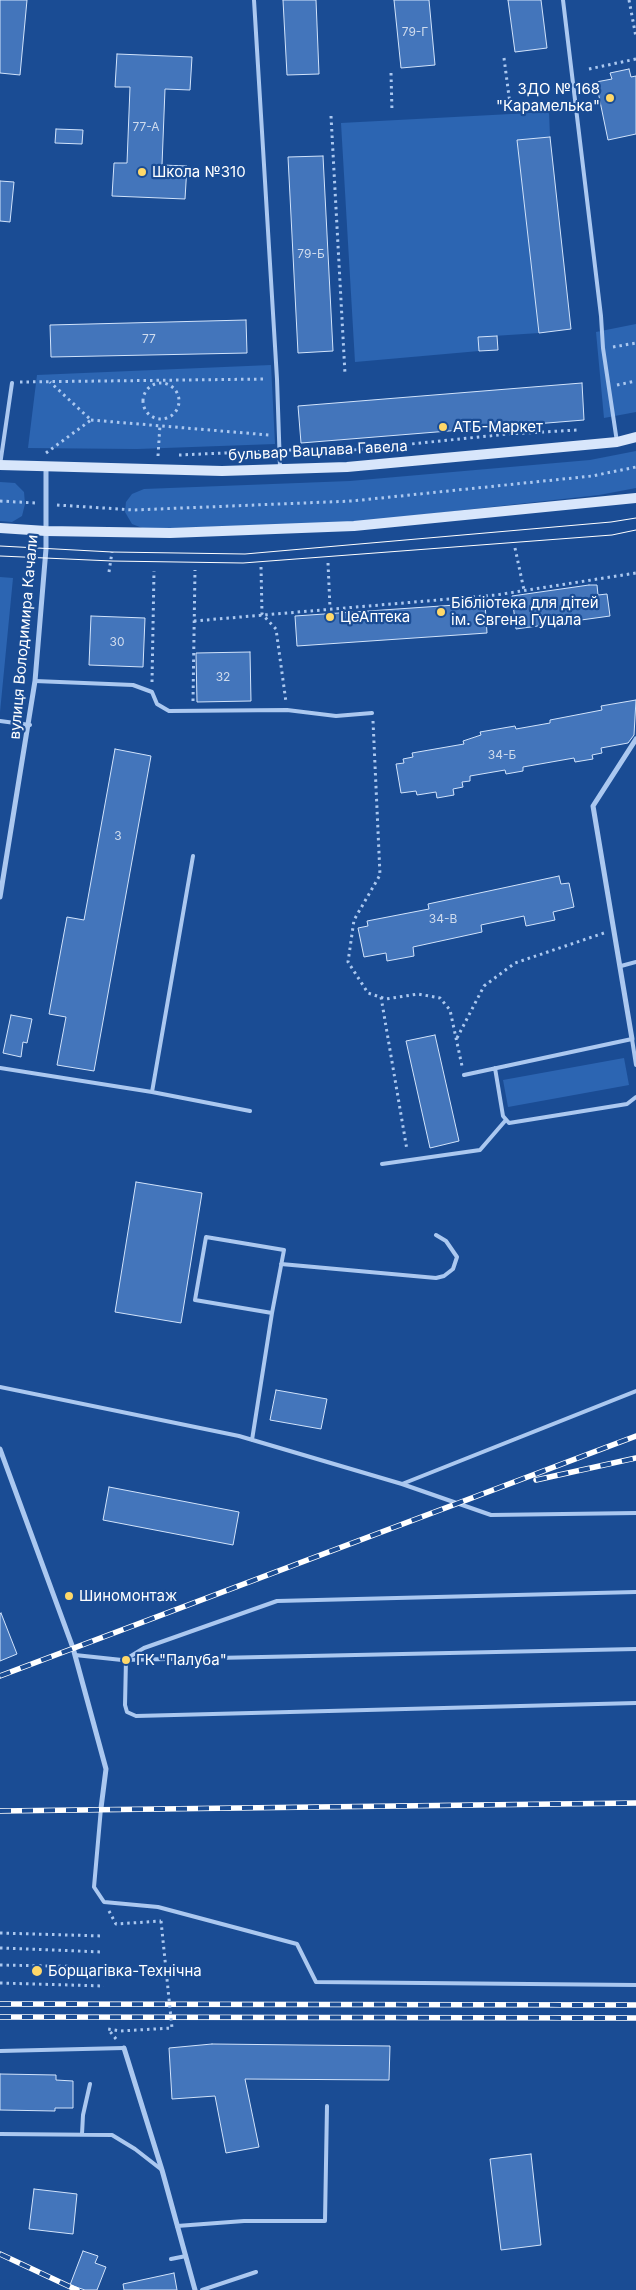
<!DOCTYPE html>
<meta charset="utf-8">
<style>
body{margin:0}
canvas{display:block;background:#1a4c94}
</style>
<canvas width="636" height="2290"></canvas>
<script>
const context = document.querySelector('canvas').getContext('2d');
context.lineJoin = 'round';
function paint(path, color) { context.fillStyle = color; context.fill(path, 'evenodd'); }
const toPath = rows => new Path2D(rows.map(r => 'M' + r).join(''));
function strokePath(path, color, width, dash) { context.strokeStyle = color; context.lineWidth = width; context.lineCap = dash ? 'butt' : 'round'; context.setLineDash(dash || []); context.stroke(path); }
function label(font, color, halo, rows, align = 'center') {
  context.font = font + ' Inter,sans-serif'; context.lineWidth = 4.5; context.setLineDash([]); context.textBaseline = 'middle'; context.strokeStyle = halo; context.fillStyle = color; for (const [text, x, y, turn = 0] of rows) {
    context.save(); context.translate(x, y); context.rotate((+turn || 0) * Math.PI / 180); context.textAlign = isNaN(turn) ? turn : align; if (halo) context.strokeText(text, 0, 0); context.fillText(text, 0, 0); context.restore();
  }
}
const green = toPath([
 [549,112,550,137,517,141,539,333,478,337,479,351,355,362,341,123],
 [636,324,636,412,604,418,596,332],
 [271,365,275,444,137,449,28,448,37,375],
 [636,451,636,488,599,495,356,522,145,529,132,524,125,512,126,502,132,494,144,489,350,481,590,460],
 [0,482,15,483,24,492,25,504,22,516,12,522,0,521],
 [0,577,13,578,0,712],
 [624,1058,629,1085,508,1107,503,1080]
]);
const building = toPath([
 [0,0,27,0,20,75,0,73,0,0],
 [283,0,316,0,319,74,287,75,283,0],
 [394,0,429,0,435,65,401,68,394,0],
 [508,0,541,0,547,48,515,52,508,0],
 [117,54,192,57,190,90,165,89,162,165,187,166,185,199,112,196,114,163,127,163,130,87,115,87,117,54],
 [629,69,631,77,636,76,636,134,608,140,596,82,612,79,610,73,629,69],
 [56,129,83,130,82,144,55,143,56,129],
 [550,137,571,329,539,333,517,140,550,137],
 [323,156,333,351,298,353,288,157,323,156],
 [0,181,14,182,10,222,0,221,0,181],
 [246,320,247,353,51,357,50,325,246,320],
 [497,336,498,350,479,351,478,337,497,336],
 [582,383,584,420,301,443,298,406,582,383],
 [589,585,597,585,598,595,607,594,610,616,516,629,512,596,589,585],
 [485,603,487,633,297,646,295,616,485,603],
 [91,616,145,618,143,667,89,665,91,616],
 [250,652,251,701,197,702,196,653,250,652],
 [636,700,634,735,628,743,601,748,602,753,592,755,593,759,575,762,574,758,523,767,523,771,506,774,505,770,470,776,470,781,462,782,463,787,453,789,454,795,437,798,436,792,417,795,416,791,401,793,396,764,404,763,403,759,413,757,412,753,464,744,463,741,481,735,480,732,515,726,516,729,550,723,550,720,602,710,601,706,636,700],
 [115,749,151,756,94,1071,57,1065,66,1017,49,1014,67,917,84,920,115,749],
 [559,876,561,884,569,883,574,907,553,912,555,920,526,926,524,916,481,925,482,932,413,947,414,956,387,961,386,953,364,957,358,928,368,926,367,921,429,909,428,904,559,876],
 [11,1015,32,1019,27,1043,23,1042,21,1057,3,1053,11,1015],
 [435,1035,459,1141,430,1148,406,1041,435,1035],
 [136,1182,202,1193,181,1323,115,1312,136,1182],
 [276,1390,327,1399,321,1429,270,1420,276,1390],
 [109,1487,239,1512,233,1545,103,1520,109,1487],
 [1,1613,17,1654,0,1661,0,1614,1,1613],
 [212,2044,390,2046,389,2080,245,2079,259,2147,226,2153,215,2096,172,2099,169,2048,212,2044],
 [0,2074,56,2075,56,2080,73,2081,73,2108,55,2108,55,2111,0,2110,0,2074],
 [531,2154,541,2245,501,2250,490,2159,531,2154],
 [34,2189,77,2194,73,2234,29,2229,34,2189],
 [83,2251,98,2256,95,2263,106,2267,97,2290,85,2290,70,2285,83,2251],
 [174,2273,177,2290,124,2290,123,2284,174,2273]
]);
const path = toPath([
 [629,0,636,37],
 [504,58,510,104],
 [589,69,636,59],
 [391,73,392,112],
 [331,116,345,374],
 [613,347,636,343],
 [20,382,267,379],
 '143 401a18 18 0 1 1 36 0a18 18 0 1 1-36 0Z',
 [617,385,636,381],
 [91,420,269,435],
 [289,450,343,451,508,434,577,430],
 [46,453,91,420,50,382],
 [179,455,270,451],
 [158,456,160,424],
 [0,501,35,503],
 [57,505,134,510,352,501,592,476,636,467],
 [515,548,524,590],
 [328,563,330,608],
 [261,567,262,614,276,629,286,702],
 [109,572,112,552],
 [194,621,496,595,636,573],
 [152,682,154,571],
 [193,701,195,570],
 [373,721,380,875,354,920,348,962,368,993,386,999,418,994,440,998,450,1010,462,1066],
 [381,997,407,1150],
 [457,1038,484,986,515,963,604,933],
 [109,1911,116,1924,161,1921],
 [0,1933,103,1936],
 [0,1948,103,1952],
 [0,1965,104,1967],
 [0,1983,104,1986],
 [116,2039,108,2029,120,2031,172,2028]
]);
const service = toPath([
 [254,0,277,379,280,467],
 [563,0,601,316,603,348,617,442],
 [0,465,12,383],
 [35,681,133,685,152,692,157,704,169,711,287,710,336,716,372,713],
 [0,721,30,725],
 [621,966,636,962],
 [0,1068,152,1092,250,1111],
 [495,1068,503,1116,509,1123,627,1104,636,1097],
 [464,1075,632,1039,636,1065],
 [152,1092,193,856],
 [382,1164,480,1150,505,1121],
 [281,1264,436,1278,444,1276,453,1269,457,1257,446,1241,436,1235],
 [0,1387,239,1436,402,1484,636,1391],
 [252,1440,272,1313,284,1250,206,1237,195,1300,272,1313],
 [402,1484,491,1515,636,1513],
 [636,1592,277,1601,144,1648,126,1659,125,1705,127,1712,136,1716,636,1703],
 [75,1655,122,1660,636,1649],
 [101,1808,94,1887,104,1902,158,1907,297,1944,316,1982,636,1985],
 [0,2051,124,2048],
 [0,2134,112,2135,135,2149,162,2170],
 [82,2134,83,2115,90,2084],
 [177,2226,244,2221,325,2221,327,2106],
 [171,2259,186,2256],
 [202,2290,256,2272]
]);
const minor = toPath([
 [0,897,35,681,46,549,46,466],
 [632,1039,593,806,636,739],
 [0,1449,73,1648,106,1769,101,1808],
 [124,2048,162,2170,195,2290]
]);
const secondary = toPath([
 [0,465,222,471,347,467,617,442,636,437],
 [0,528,46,531,170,533,354,526,636,498]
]);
const tram = toPath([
 [0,546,112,552,245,554,611,522,636,518],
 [0,556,112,561,243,563,612,535,636,530]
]);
const rail = toPath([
 [536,1480,636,1458],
 [0,1676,636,1436],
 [0,1811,636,1803],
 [0,2004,636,2005],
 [0,2017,636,2018],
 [0,2254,77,2290]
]);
const pathBridge = toPath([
 [161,1921,172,2028]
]);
const markers = [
 [610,98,5,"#ffd869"],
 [142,172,5,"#ffd869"],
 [443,427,5,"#ffd869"],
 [441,612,5,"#ffd869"],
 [330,617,5,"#ffd869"],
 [69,1596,5,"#ffd869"],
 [126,1660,5,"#ffd869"],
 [37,1971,6,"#ffd869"]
];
const numberNames = [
 ["79-Г",415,32],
 ["77-А",146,127],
 ["79-Б",311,254],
 ["77",149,339],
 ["30",117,642],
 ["32",223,677],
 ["34-Б",502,755],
 ["3",118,836],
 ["34-В",443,919]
];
const poiNames = [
 ["ЗДО № 168",600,89,"right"],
 ["\"Карамелька\"",600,106,"right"],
 ["Школа №310",152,172],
 ["АТБ-Маркет",453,427],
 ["Бібліотека для дітей",451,603],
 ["ім. Євгена Гуцала",451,620],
 ["ЦеАптека",340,617],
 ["Шиномонтаж",79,1596],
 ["ГК \"Палуба\"",136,1660],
 ["Борщагівка-Технічна",48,1971]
];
const streetNames = [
 ["бульвар Вацлава Гавела",318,451,-3],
 ["вулиця Володимира Качали",24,637,-85]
];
paint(green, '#2c65b2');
paint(building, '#4375bb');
strokePath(building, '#d1e3fb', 1);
strokePath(path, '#abc8f0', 3, [2.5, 4]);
strokePath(service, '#abc8f0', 4);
strokePath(minor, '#abc8f0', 5);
strokePath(secondary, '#d8e6fb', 10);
strokePath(tram, '#fff', 1);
strokePath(rail, '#fff', 5.5);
strokePath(rail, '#1a4c94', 4, [11]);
strokePath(pathBridge, '#abc8f0', 3, [2.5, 4]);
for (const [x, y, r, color] of markers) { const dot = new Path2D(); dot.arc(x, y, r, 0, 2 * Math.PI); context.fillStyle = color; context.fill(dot); strokePath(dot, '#1a4c94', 2); }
label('12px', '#d0dcee', null, numberNames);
label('15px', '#fff', '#1a4c94', poiNames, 'left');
label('15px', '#fff', '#1a4c94', streetNames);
</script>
